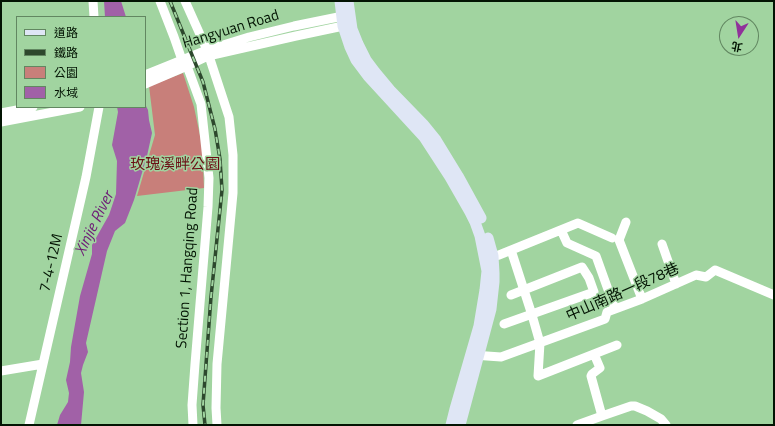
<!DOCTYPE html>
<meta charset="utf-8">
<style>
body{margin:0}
#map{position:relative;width:775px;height:426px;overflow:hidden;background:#a1d4a0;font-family:"Titillium Web","Noto Sans TC",sans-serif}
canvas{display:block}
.frame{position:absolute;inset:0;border:2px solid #031403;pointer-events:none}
.legend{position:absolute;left:16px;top:16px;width:130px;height:92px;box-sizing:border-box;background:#a1d4a0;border:1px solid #628761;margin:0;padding:5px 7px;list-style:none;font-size:12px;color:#031403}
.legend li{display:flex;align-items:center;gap:8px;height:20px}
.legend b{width:20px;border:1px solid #628761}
.north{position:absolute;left:719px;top:16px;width:40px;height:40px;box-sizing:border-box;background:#a1d4a0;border:1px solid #628761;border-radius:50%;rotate:192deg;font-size:11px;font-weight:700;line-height:16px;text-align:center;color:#031403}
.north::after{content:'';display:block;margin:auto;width:14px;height:18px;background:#90319a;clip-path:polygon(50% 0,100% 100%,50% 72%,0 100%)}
</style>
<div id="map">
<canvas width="775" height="426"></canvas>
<div class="frame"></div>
<ul class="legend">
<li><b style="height:5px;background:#dfe6f5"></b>道路</li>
<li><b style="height:5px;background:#2d482d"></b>鐵路</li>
<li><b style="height:11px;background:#c87f7a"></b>公園</li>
<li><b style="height:11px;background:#a161a7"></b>水域</li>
</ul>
<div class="north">北</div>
</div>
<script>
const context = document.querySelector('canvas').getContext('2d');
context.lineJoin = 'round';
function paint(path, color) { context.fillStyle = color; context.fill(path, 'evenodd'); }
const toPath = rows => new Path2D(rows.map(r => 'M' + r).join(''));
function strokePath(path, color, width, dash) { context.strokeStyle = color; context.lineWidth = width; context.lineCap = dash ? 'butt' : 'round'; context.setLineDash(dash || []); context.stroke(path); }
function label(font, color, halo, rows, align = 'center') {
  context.font = font + ' "Titillium Web","Noto Sans TC",sans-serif'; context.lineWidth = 3; context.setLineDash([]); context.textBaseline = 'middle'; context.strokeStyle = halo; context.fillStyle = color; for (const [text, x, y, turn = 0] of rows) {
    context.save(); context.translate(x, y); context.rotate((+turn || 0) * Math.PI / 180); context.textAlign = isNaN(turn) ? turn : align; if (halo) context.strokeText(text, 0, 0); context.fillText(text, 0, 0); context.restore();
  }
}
const green = toPath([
 [183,73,194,107,202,145,204,188,137,196,155,135,149,86]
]);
const water = toPath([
 [104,1,121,1,126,17,105,17],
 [145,104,148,110,149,120,152,133,147,156,134,200,125,223,115,231,107,251,86,343,88,352,83,365,81,373,84,392,81,425,57,425,60,415,68,402,69,393,66,380,70,362,71,347,80,296,92,254,92,245,109,215,116,194,117,161,112,145,118,112,117,107,145,107]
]);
const minor = toPath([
 [93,1,94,17],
 [160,1,174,37,182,60,187,66,201,104,209,178,208,207,195,364,192,405,193,425],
 [185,1,207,50,229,117,233,155,233,193,217,364,216,408,217,425],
 [145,75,207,50,249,37,294,26,348,15],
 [145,84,187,66,208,56,296,36,348,25],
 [1,113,33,107],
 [1,122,80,107],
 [626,222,619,240,642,299],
 [561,230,567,243,596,256,615,309],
 [662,244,676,284],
 [511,250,532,315,540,343,538,376,617,345],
 [486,258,499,255,578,223,612,238],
 [504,324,594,292,589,278,582,267,511,295],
 [473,355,501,357,605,319,607,312,642,299,696,275,706,277,715,270,774,295],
 [1,371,43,364],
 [602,416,631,406,635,406,647,411,661,419,666,425],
 [29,425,86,177,99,107],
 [577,425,602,416,591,376,592,374,600,368,594,354]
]);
const major = toPath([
 [340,1,343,26,350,47,356,60,368,76,424,137,450,177,470,212,475,222,480,236,487,271,485,290,479,326,455,409,451,425],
 [348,1,352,29,358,44,366,60,375,72,390,90,423,124,436,140,458,176,481,218],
 [460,425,491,309,494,282,494,273,493,256,488,238]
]);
const rail = toPath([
 [170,1,203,82,215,129,220,159,222,190,211,297,203,405,205,425]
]);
const streetNames = [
 ["Hangyuan Road",231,30,-17],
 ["7-4-12M",52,263,-77],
 ["Section 1, Hangqing Road",188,268,-86],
 ["中山南路一段78巷",623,293,-24]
];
const parkNames = [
 ["玫瑰溪畔公園",175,165]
];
const waterNames = [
 ["Xinjie River",95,224,-64]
];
paint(green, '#c87f7a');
paint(water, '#a161a7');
strokePath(minor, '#fff', 9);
strokePath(major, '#dfe6f5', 11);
strokePath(rail, '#2d482d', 3.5);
strokePath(rail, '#a1d4a0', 2, [6]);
label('15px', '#031403', '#a1d4a0', streetNames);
label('15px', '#6b0e15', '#a1d4a0', parkNames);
label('italic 16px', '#6e1d76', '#a1d4a0', waterNames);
</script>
